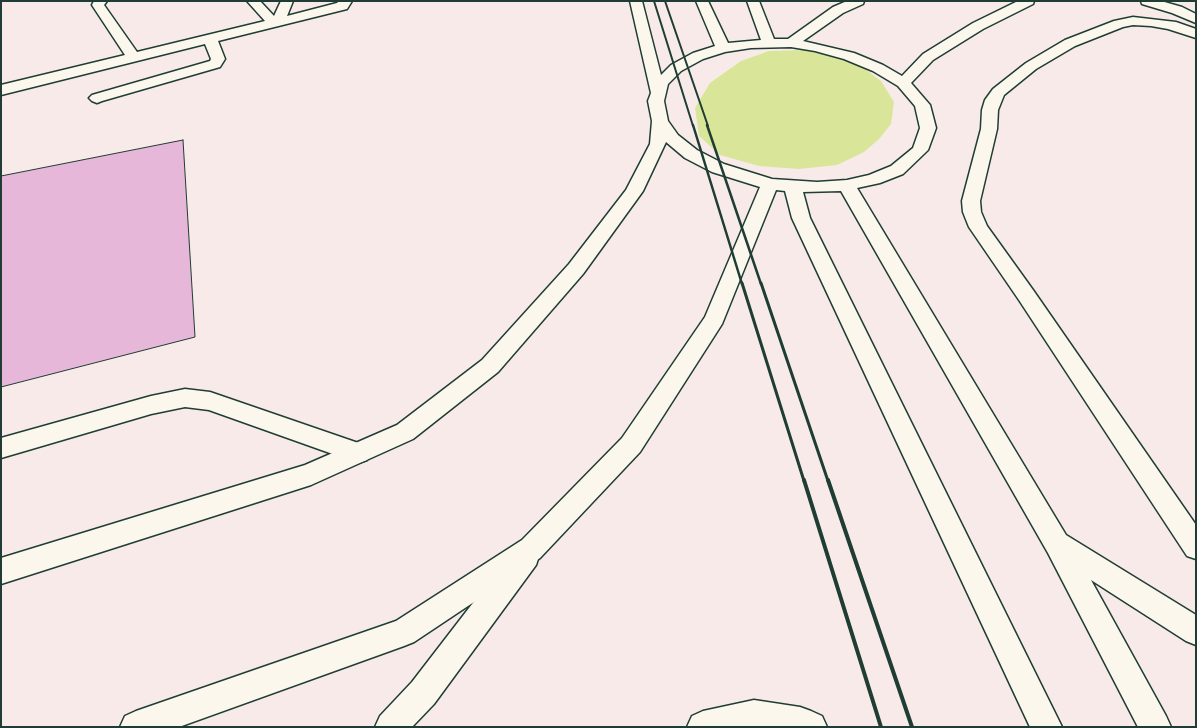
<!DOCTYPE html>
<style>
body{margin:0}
#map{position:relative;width:1197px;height:728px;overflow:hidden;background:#f7eae8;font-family:"Gochi Hand",sans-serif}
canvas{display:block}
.frame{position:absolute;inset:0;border:2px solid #1f3d34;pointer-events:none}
</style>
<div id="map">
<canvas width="1197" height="728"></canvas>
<div class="frame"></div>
</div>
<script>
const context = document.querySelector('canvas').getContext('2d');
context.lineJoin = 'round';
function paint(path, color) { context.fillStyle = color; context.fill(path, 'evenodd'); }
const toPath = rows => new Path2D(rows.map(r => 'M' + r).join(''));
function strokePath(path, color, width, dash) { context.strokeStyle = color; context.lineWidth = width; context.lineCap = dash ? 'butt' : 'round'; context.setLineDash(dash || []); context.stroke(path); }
const green = toPath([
 [803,50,836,57,861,66,881,81,894,102,891,124,879,139,864,152,837,165,799,169,759,166,720,155,699,136,695,108,710,83,741,61,769,51]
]);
const building = toPath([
 [183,140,195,337,1,387,1,176,183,140]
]);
const street = toPath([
 [94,1,107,1,104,5,137,52,265,21,247,1,260,1,274,16,281,1,293,1,287,16,337,3,339,1,352,1,347,9,218,41,225,59,220,67,102,101,97,103,92,101,89,98,92,95,210,61,211,59,205,44,1,95,1,85,125,55,92,5,94,1],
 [1141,1,1161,1,1182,7,1196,14,1196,23,1172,13,1142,4,1141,1],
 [1133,17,1176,22,1196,29,1196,38,1168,29,1151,26,1133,25,1123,27,1075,46,1036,69,1004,95,998,110,997,129,980,201,981,212,987,226,1033,290,1196,525,1196,559,1187,556,1019,300,969,227,963,212,962,201,981,129,982,110,985,100,993,89,1026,63,1065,40,1114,21,1133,17],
 [185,389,210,392,367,446,370,453,367,460,358,463,209,410,185,407,151,414,1,458,1,438,151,396,185,389],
 [526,544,536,547,539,556,536,565,434,704,412,727,375,727,380,716,412,682,516,547,526,544],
 [754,700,800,707,811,711,822,716,827,727,687,727,692,716,703,711,754,700]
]);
const secondary = toPath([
 [630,1,642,1,661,75,671,65,693,53,715,46,696,1,708,1,728,43,761,40,747,1,759,1,774,39,788,39,833,7,847,1,864,1,863,4,843,13,803,41,854,53,883,65,902,76,923,54,973,23,1018,1,1034,1,1033,4,983,29,933,60,911,83,930,105,936,128,928,150,903,174,880,183,857,188,1066,535,1196,615,1196,645,1186,641,1091,580,1166,716,1171,727,1138,727,1048,553,841,191,803,192,810,218,1062,727,1030,727,792,218,785,191,776,190,722,324,640,452,540,558,414,642,404,646,179,727,120,727,125,716,136,711,396,621,522,540,622,438,705,317,760,187,712,172,685,158,666,142,643,191,583,274,498,372,413,439,311,485,1,584,1,558,305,465,397,425,482,360,569,264,626,190,650,144,652,121,648,101,651,93,630,1],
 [791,47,815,51,844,59,873,71,898,86,915,106,920,128,913,148,891,166,869,175,847,180,817,182,772,179,724,164,697,150,678,135,668,121,664,101,668,84,681,71,703,59,725,52,751,48,791,47]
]);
const railFar3 = toPath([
 [654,1,693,126],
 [665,1,708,126]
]);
const railFar2 = toPath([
 [693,125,742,284],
 [707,125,761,284]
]);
const railFar1 = toPath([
 [742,283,804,481],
 [761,283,828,481]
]);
const rail = toPath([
 [804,480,881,727],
 [828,480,912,727]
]);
paint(green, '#d9e699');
paint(building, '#e6b7d8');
strokePath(building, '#1f3d34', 1);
strokePath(street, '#1f3d34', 3);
strokePath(secondary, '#1f3d34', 3);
paint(street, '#fbf7ec');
paint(secondary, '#fbf7ec');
strokePath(railFar3, '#1f3d34', 2);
strokePath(railFar2, '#1f3d34', 2.5);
strokePath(railFar1, '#1f3d34', 3);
strokePath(rail, '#1f3d34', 4);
</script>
